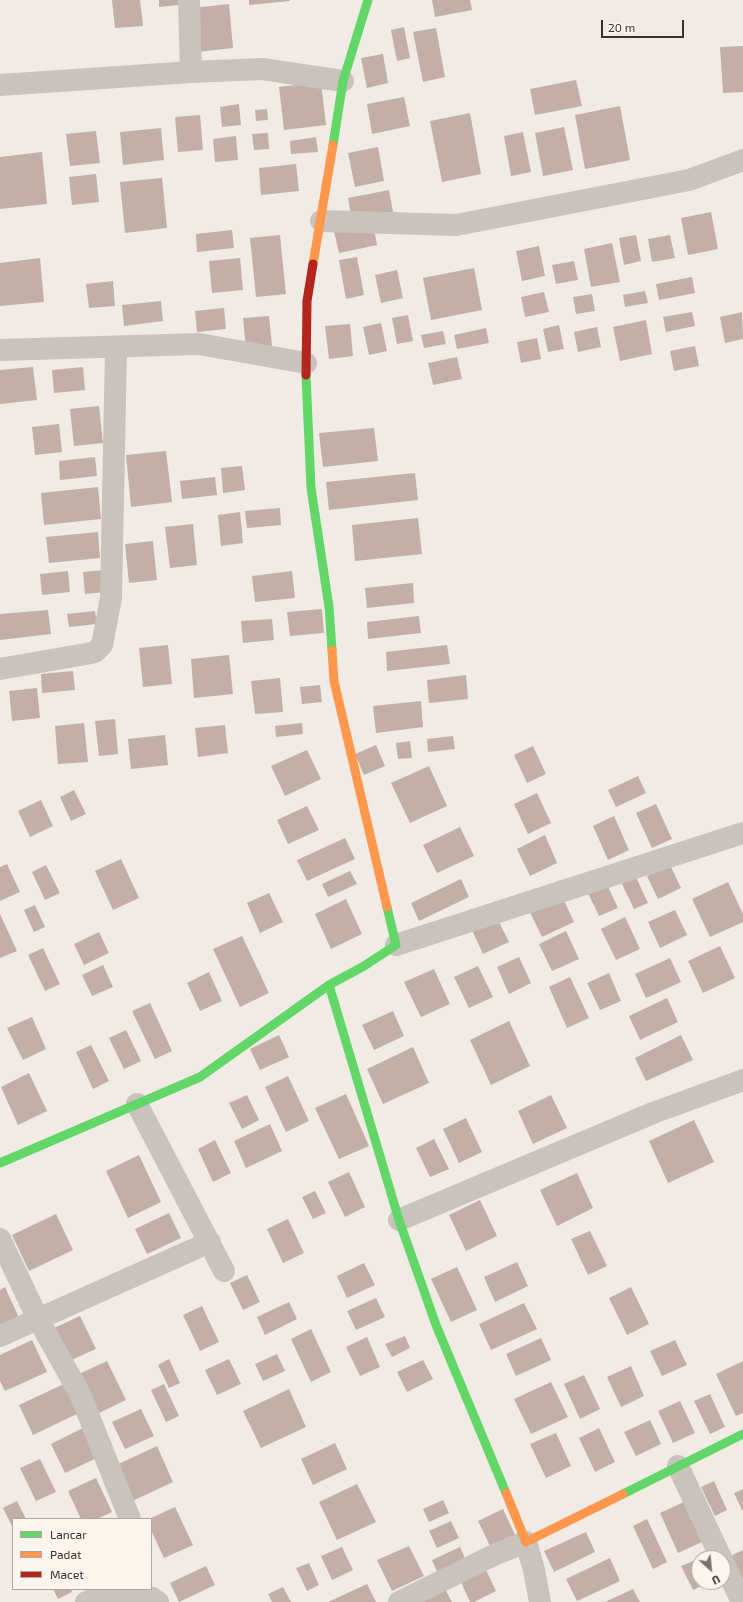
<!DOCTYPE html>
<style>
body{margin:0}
#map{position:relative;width:743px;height:1602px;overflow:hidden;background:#f0ebe5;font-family:"Exo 2",sans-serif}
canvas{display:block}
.legend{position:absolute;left:12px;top:1518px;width:140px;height:72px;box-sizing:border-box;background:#fbf5ee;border:1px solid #aea6a0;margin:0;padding:5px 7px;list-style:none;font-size:12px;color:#3b302b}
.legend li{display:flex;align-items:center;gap:8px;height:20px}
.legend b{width:20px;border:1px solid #aea6a0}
.north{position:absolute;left:691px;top:1550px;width:40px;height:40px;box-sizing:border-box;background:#fbf5ee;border:1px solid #aea6a0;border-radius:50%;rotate:153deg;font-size:11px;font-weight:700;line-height:16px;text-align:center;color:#3b302b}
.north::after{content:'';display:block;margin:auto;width:14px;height:18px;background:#7a716c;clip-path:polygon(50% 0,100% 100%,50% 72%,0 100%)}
.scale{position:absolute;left:601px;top:20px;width:83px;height:18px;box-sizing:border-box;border:2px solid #3b302b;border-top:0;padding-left:5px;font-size:12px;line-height:14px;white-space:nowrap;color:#3b302b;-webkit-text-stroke:3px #fbf5ee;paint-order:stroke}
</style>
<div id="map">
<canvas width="743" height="1602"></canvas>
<ul class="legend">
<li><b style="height:5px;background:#63d668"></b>Lancar</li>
<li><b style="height:5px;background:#ff974d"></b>Padat</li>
<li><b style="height:5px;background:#b3261e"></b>Macet</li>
</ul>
<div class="north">U</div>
<div class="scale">20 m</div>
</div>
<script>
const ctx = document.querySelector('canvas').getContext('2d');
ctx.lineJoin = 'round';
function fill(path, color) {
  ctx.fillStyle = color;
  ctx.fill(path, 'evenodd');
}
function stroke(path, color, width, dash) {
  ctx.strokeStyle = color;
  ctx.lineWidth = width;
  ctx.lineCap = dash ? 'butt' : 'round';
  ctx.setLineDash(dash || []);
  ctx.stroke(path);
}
fill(new Path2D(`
 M112,0H140L143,26L115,28Z
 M159,0H178L179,5L159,7Z
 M249,0H290V1L249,5Z
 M432,0H470L472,10L435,17Z
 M229,4L233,48L196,52L192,8Z
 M404,27L410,58L397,61L391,30Z
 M436,28L445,77L423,82L413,32Z
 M743,46V92L723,93L720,47Z
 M383,54L388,83L367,88L361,58Z
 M576,80L582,106L535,115L530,89Z
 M321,82L326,125L284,130L279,87Z
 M404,97L410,126L372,134L367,104Z
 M239,104L241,125L222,127L220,107Z
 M620,106L630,160L585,169L575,115Z
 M267,109L268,120L256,121L255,110Z
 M470,113L481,174L442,182L430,121Z
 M200,115L203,150L178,152L175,117Z
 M564,127L573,170L543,176L535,133Z
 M161,128L164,160L123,165L120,132Z
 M96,131L100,163L70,166L66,134Z
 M523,132L531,172L511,176L504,136Z
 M268,133L269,149L254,150L252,134Z
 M236,136L238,160L215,162L213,139Z
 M316,137L318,152L291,154L290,141Z
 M378,147L384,181L355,187L348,153Z
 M42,152L47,204L0,209V157Z
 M296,164L299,191L261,195L259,168Z
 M96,174L99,202L72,205L69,177Z
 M162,178L167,228L125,233L120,182Z
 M389,190L393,212L352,220L348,198Z
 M711,212L718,249L688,255L681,218Z
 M373,223L377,245L339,253L334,231Z
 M232,230L234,248L197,252L196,234Z
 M280,235L286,294L256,297L250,238Z
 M636,235L641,261L624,265L619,238Z
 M670,235L675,258L652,262L648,239Z
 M612,243L620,282L591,287L584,249Z
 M539,246L545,276L522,281L516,251Z
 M357,257L364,295L346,299L339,260Z
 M40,258L44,302L0,306V263Z
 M240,258L243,290L212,293L209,261Z
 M574,261L578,280L556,284L552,265Z
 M474,268L482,310L431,320L423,278Z
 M397,270L403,298L381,303L375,275Z
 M692,277L695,293L659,300L656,284Z
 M113,281L115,306L89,308L86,284Z
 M645,291L648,303L625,307L623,295Z
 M544,292L549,312L525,317L521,297Z
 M592,294L595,311L576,314L573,297Z
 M161,301L163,321L124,326L122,305Z
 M224,308L226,329L197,332L195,311Z
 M692,312L695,326L666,332L663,317Z
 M742,312L743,339L725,343L720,317Z
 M408,315L413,341L397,344L392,318Z
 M269,316L272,346L246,349L243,318Z
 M646,320L652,354L620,361L613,327Z
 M381,323L387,351L369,355L363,327Z
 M350,324L353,356L329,359L325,326Z
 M559,325L564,349L548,352L543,329Z
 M597,327L601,347L578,352L574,332Z
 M486,328L489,343L457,349L454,335Z
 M443,331L446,344L424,348L421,335Z
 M537,338L541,359L521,363L517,342Z
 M695,346L699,366L674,371L670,351Z
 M457,357L462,379L433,385L428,363Z
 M33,367L37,400L0,404V370Z
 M83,367L85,390L54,393L52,370Z
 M99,406L103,443L74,446L70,409Z
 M59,424L62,452L35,455L32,427Z
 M374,428L378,461L323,467L319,433Z
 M166,451L172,502L131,507L126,455Z
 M95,457L97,476L60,480L59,461Z
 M242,466L245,490L223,493L221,468Z
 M415,473L418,500L329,510L326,482Z
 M215,477L217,495L182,499L180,481Z
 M98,487L101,519L44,525L41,493Z
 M280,508L281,525L247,528L245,511Z
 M240,512L243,543L221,546L218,515Z
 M418,518L422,554L355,561L352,525Z
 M193,524L197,565L170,568L165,527Z
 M98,532L100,558L49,563L46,537Z
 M153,541L157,580L129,583L125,544Z
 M104,570L107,592L85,594L83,572Z
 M68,571L70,592L42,595L40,574Z
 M292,571L295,598L255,602L252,576Z
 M413,583L414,603L367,608L365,588Z
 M322,609L324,633L290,636L287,612Z
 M48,610L51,634L0,640V614Z
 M95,611L97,624L69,627L67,614Z
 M419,616L421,633L368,639L367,622Z
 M272,619L274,640L243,643L241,621Z
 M168,645L172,684L143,687L139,648Z
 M447,645L450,664L387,671L386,652Z
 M229,655L233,694L194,698L191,659Z
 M73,671L75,690L42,693L41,674Z
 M466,675L468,699L429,703L427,680Z
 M280,678L283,712L255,714L251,681Z
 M320,685L322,702L302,704L300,687Z
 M37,688L40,718L12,721L9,691Z
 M421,701L423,727L376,733L373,706Z
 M115,719L118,754L99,756L95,721Z
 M84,723L88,762L58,764L55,726Z
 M302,723L303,734L276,737L275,726Z
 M225,725L228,753L198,757L195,728Z
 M165,735L168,765L131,769L128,739Z
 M453,736L455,749L428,752L427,739Z
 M410,741L412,758L398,759L396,743Z
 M376,745L385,766L364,775L355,754Z
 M533,746L546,774L527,783L514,755Z
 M307,750L321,779L285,796L271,766Z
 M429,766L447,806L410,823L391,783Z
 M638,776L646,793L616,807L608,790Z
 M74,790L86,814L71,821L60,797Z
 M537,793L551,823L528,834L514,804Z
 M41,800L53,826L30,837L18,811Z
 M656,804L672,839L652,848L636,813Z
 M307,806L319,830L288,844L277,820Z
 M614,816L629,850L608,860L593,826Z
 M460,827L474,856L437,873L423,845Z
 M545,835L557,863L530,876L517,849Z
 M345,838L355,859L307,881L297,860Z
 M121,859L139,898L113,910L95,871Z
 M7,864L20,892L0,901V867Z
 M46,865L60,893L45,900L32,872Z
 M670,865L681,888L658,899L647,876Z
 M350,871L357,884L328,897L322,884Z
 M635,875L648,903L634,909L621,882Z
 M461,879L469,897L419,921L411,903Z
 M606,882L618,908L599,916L587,891Z
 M728,882L743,914V922L710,937L692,899Z
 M269,893L283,922L260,933L247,903Z
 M561,894L574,922L542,937L529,910Z
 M346,899L362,934L331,949L315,914Z
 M35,905L45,927L34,932L24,910Z
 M675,910L687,935L660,948L648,922Z
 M0,914L17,951L0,958Z
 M625,917L640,949L616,960L601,929Z
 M497,918L509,942L483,954L472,930Z
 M566,931L579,959L552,971L539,944Z
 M99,932L109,953L84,965L74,944Z
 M242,936L269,993L240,1007L213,949Z
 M720,946L735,978L703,993L688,961Z
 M43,948L60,984L45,991L28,955Z
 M519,957L531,983L509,994L497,967Z
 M670,958L681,982L646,998L635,974Z
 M103,965L113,987L92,996L82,975Z
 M478,966L493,997L469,1008L454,977Z
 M434,969L450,1004L421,1017L404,982Z
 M209,972L222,1001L200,1011L187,983Z
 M609,973L621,1001L600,1010L587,983Z
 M570,977L589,1018L567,1028L549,987Z
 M667,998L678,1022L640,1040L629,1016Z
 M150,1003L172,1051L155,1059L132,1011Z
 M393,1011L404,1036L374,1050L362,1025Z
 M32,1017L46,1049L23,1060L7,1028Z
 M509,1021L530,1066L491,1085L470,1040Z
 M126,1030L141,1061L124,1069L109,1038Z
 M279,1035L289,1057L260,1070L250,1049Z
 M681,1035L693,1060L646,1081L635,1058Z
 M91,1045L109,1081L93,1089L76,1052Z
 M413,1047L429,1083L383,1104L367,1069Z
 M29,1073L47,1111L18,1125L1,1087Z
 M288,1076L309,1121L286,1132L265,1087Z
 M346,1094L369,1146L339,1159L315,1108Z
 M247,1095L259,1120L242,1129L229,1103Z
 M551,1095L567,1128L533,1144L518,1111Z
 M466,1118L482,1152L459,1163L443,1129Z
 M694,1120L714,1162L668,1183L649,1141Z
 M270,1124L282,1151L246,1168L234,1141Z
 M434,1139L449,1169L430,1177L416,1148Z
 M215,1140L231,1173L213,1182L198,1149Z
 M139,1155L161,1202L128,1218L106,1171Z
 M349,1172L365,1207L345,1217L328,1182Z
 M577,1173L593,1208L557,1226L540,1190Z
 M315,1191L326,1213L313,1219L302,1197Z
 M480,1200L497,1236L466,1251L449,1215Z
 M169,1213L181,1238L147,1254L135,1229Z
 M56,1214L73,1250L29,1271L12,1235Z
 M288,1219L304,1253L283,1263L267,1229Z
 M590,1231L607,1266L588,1275L571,1239Z
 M517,1262L528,1286L495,1302L484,1277Z
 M364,1263L375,1285L347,1298L337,1276Z
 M457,1267L477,1310L451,1322L431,1279Z
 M247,1275L260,1302L243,1310L230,1283Z
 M5,1287L20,1320L0,1330V1290Z
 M631,1287L649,1324L627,1335L609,1298Z
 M376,1298L385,1317L356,1330L347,1311Z
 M289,1302L297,1319L265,1335L257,1317Z
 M524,1303L537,1329L491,1350L479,1324Z
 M202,1306L219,1342L200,1351L183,1315Z
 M80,1316L96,1349L67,1362L52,1329Z
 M311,1329L331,1372L311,1382L291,1339Z
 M405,1336L410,1348L392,1357L385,1344Z
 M367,1337L380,1367L360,1376L346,1347Z
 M541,1338L551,1360L516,1376L506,1354Z
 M32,1340L47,1372L5,1391L0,1381V1355Z
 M675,1340L687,1365L662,1376L650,1351Z
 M277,1354L285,1371L263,1381L255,1364Z
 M169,1359L180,1383L169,1388L158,1365Z
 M229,1359L241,1384L217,1395L205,1370Z
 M423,1360L433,1379L407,1392L397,1372Z
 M107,1361L126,1400L99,1413L81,1373Z
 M743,1361V1413L736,1416L716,1374Z
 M631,1366L644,1396L621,1407L607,1377Z
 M584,1375L600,1409L580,1419L564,1384Z
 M68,1382L81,1412L33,1435L19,1405Z
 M551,1382L568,1417L531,1434L514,1399Z
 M164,1384L179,1416L166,1422L151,1390Z
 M289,1389L306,1427L261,1448L243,1411Z
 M710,1394L725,1427L710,1434L694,1401Z
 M680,1401L695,1433L673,1443L658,1411Z
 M141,1409L154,1436L125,1449L112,1422Z
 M650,1420L661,1444L636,1456L624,1432Z
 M87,1426L101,1456L65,1473L51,1444Z
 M599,1428L615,1462L595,1472L579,1438Z
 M556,1433L571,1466L546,1478L530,1444Z
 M335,1443L347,1469L313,1485L301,1459Z
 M157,1446L173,1482L128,1503L112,1467Z
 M40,1459L56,1492L36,1501L20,1468Z
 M96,1478L112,1512L97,1519H81L68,1491Z
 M714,1481L727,1510L715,1516L701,1487Z
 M357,1484L376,1522L337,1540L319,1502Z
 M743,1489V1512L734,1493Z
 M443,1500L449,1513L429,1522L423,1509Z
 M17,1501L26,1519H13V1528L3,1508Z
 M686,1501L704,1541L678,1553L660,1513Z
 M175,1507L193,1545L164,1558L151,1530V1518Z
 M503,1509L516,1537L491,1548L478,1521Z
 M647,1519L667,1562L653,1569L633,1526Z
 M451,1521L459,1538L437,1548L429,1531Z
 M586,1532L595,1552L554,1572L544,1551Z
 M409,1546L424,1576L392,1591L377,1560Z
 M342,1547L353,1570L332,1580L321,1556Z
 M460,1547L468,1565L440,1578L432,1560Z
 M743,1550V1594L726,1558Z
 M610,1558L620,1581L577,1601L566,1579Z
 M698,1559L699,1562V1582H710L693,1590L681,1566Z
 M309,1563L319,1585L307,1591L296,1568Z
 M206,1566L215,1585L179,1602L170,1583Z
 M486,1570L496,1591L474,1602H470L461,1582Z
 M367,1584L376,1602H328Z
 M283,1587L291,1602H272L268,1594Z
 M444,1587L452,1602H419Z
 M53,1589H71L72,1592L58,1599Z
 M633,1589L640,1602H605Z`), '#c3afa7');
stroke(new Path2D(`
 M189,0L191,72
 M0,85L191,72L262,69L343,81
 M321,221L456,225L689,180L743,160
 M0,350L199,344L306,363
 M0,669L86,654L95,652L102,645L111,598L116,348
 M396,945L743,833
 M137,1104L224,1271
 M399,1220L653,1113L743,1080
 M0,1239L38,1319L80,1394L130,1519
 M0,1336L210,1242
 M678,1466L721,1558
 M723,1562L742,1602
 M86,1602L112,1592L152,1598L158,1602
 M399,1602L496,1554L526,1542L534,1570L540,1602`), '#c9c3be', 22);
stroke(new Path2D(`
 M333,145L343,81L368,0
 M306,375L311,488L329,607L332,650
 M329,985L399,1220L436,1325L506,1493
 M0,1163L200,1077L329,985L364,966L396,945L387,907
 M623,1494L743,1434`), '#63d668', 9);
stroke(new Path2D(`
 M313,264L333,145
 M332,650L334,681L387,907
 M506,1493L526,1542L623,1494`), '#ff974d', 9);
stroke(new Path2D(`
 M306,375L307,301L313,264`), '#b3261e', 9);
</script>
